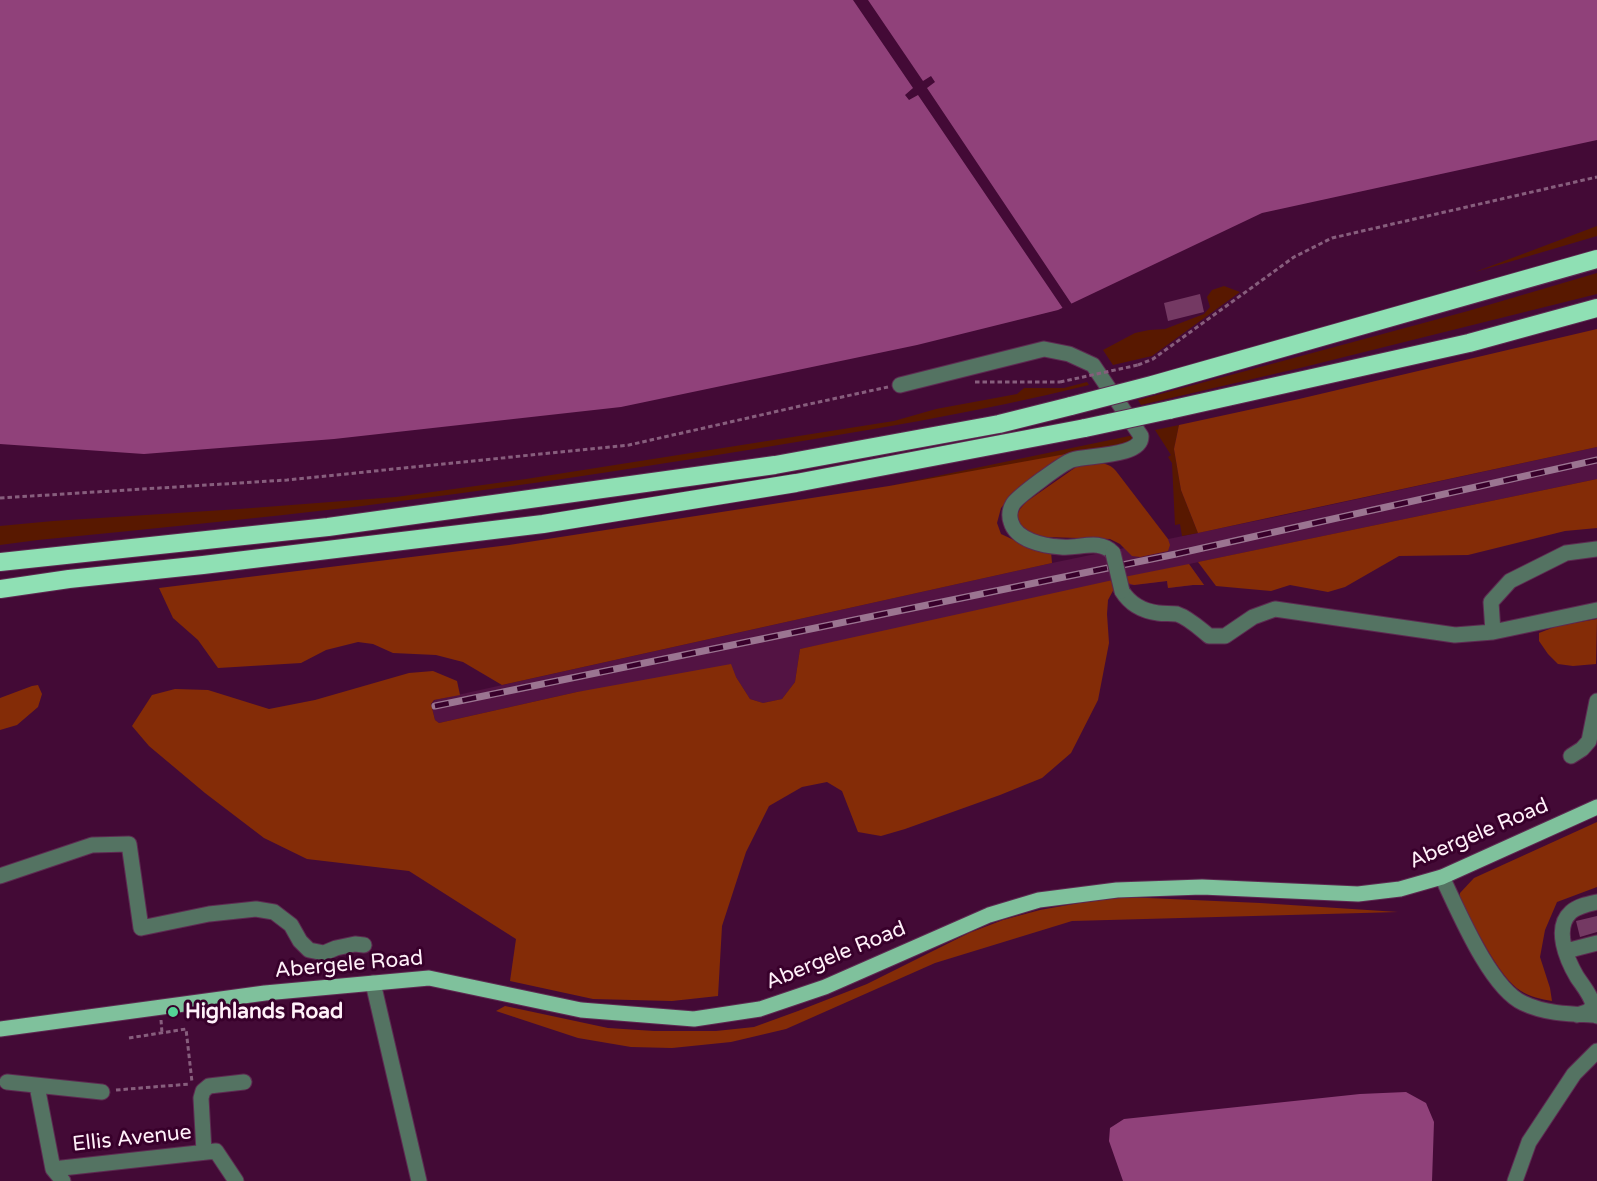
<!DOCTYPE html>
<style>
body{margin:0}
canvas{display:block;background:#430a36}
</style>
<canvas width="1597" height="1181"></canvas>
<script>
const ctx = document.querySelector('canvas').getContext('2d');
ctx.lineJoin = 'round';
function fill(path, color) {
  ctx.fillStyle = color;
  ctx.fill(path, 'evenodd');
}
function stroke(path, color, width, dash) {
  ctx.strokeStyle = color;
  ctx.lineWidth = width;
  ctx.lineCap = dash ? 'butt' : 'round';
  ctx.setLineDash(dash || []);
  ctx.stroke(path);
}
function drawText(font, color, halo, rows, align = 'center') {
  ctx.font = font + ' "Varela Round",sans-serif';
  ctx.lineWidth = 6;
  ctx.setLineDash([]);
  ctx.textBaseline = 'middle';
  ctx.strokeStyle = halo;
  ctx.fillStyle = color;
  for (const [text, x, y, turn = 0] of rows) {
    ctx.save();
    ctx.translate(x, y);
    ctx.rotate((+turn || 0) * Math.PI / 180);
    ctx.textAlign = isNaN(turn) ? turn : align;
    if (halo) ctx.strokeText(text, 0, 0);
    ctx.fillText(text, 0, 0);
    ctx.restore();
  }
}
fill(new Path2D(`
 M1597,447V479L1189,564L1204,585H1193L1168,588L1167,581L1115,587L800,649L795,682L782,699L763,703L750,699L736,677L577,692L439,723L435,720L431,704L435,700L1052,563L1275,517Z`), '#531343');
fill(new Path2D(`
 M1597,226V236L1475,272Z
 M1597,273V294L1304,367L1141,405L1138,400L1468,311Z
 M1224,286L1240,292L1152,356L1113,365L1103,350L1135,333L1149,330L1165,329L1204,314L1210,307L1207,297L1212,290Z
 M1087,382L1089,385C977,413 862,431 748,450C620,471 491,490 362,506C254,519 146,529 38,540L0,545V526L53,521L239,509L396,497L526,479L894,421L936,409L1017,394L1024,388H1064Z
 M1179,425L1174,449L1181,490L1198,533L1182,536L1180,524L1175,525L1172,463L1168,457L1171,455L1155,430Z
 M1134,435V438L1125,445L889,486Z`), '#581800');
fill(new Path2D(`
 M1597,329V447L1198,533L1181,490L1174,449L1179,425L1299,399Z
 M1066,454L1012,495L1001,508L997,523L1001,534L1016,541L1051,552L1052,563L502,685L463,662L436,655L393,653L373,644L358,642L326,650L301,663L218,668L198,640L173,618L159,588L509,545L889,486Z
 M1093,462C1102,463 1109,463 1116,471L1168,539L1170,545L1168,551L1140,557L1132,556L1120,544L1110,539L1046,537L1026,534L1019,529L1017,515L1020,509L1026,502L1079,465Z
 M1597,479V528L1565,531L1468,555L1399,556L1345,587L1328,592L1290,585L1271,591L1216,586L1198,562Z
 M1189,564L1204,585H1193L1168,588L1167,581L1134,585L1127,583L1124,577Z
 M1113,580L1115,587L1108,600L1107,614L1109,643L1098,700L1071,753L1042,778L1000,795L905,829L881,836L858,832L842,791L827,782L802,787L769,806L746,852L722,926L718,996L672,1001L593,999L510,981L516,939L409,871L307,859L264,838L205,793L149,746L132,726L152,695L175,689L208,690L269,709L315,700L409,673L433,671L457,681L460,695L434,700L431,704L435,720L439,723L577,692L731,664L736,677L750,699L763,703L782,699L795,682L800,649Z
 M1597,619L1596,664L1573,666L1558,664L1548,654L1539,641V633L1557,626Z
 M38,685L42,694L38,707L17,725L0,730V698L32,686Z
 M1597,822V887L1557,902L1545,930L1540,957L1550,988L1552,1001C1541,999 1530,997 1521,991C1498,977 1474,924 1460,899V893L1474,878Z
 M1126,897L1260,903L1398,912L1072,921L935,963L786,1029L731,1042L672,1048L631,1047L578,1038L496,1011L505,1006L608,1028L654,1031H716L754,1027L798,1011L867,984L969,933L1003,920L1040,910L1079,903Z`), '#842c07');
fill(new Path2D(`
 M0,0H1597V140L1262,213L1058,310L917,345L621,407L334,439L144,454L0,444Z
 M1406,1092L1426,1103L1434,1122L1432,1181H1123L1109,1141L1110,1128L1124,1119L1360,1094Z`), '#90417a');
fill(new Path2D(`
 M853,0H868L923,81L931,76L935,82L927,88L1073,306L1064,310L918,95L909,100L905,95L913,88Z`), '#430a36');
fill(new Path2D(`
 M1200,294L1204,312L1168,321L1164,303Z
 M1597,916V932L1580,937L1576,921Z`), '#743963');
const minor = new Path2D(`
 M900,385L1044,349L1069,354L1093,365L1141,436C1142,457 1087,455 1072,460C1063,463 1018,496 1013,504C1010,509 1009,516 1011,522C1016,540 1043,546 1061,547C1079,549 1099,538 1113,553
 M1122,591C1130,604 1143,611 1158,613C1164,614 1171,613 1177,614C1189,618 1199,628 1209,636H1225L1253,617L1275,609L1455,635L1493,632L1597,610
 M1493,632L1491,602L1510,581L1566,553L1597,549
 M1571,756L1582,749L1589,741L1597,701
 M0,876L92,845L129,844L141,928L209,914L256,909L274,912L291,925L300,941L309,950L324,953L336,948L355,944L364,945
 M1442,877C1458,910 1490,988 1523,1003C1546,1014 1570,1014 1595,1015L1597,1016
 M1566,951L1597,943
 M373,983L419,1181
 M1577,1015L1589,1011L1593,1005C1591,995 1583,986 1577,977C1567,960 1553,928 1571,912C1578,906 1588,904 1597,902
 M7,1082L102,1092
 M37,1086L53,1169
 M204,1152L201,1098L203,1091L209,1086L244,1082
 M63,1181L53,1169L216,1151L236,1181
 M1515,1181L1529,1142L1574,1074L1597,1051`);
const major = new Path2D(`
 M0,1029L265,993L429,978L581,1010L694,1019L760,1009L825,987L989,915L1039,900L1117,890L1202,887L1358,894L1400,889L1442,877L1597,807`);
const highway = new Path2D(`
 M1152,385L1597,259
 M1169,410L1469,343L1597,308
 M0,562L328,527L775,465L999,424L1071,406
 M0,589L69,579L203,565L543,524L796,483L1085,428`);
stroke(minor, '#5d2a51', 17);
stroke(major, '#5d2a51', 17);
stroke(highway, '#5d2a51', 20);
stroke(new Path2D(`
 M1138,365L1153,359L1294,257L1332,238L1597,177
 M975,382H1060
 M0,498L287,480L629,445L805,405L888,387
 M161,1020L162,1033
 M129,1038L186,1029L192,1082
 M116,1090L190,1084`), '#875e7d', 3, [4.5, 3]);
stroke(minor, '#547362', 15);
stroke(major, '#7fc19c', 15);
stroke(highway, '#8fe0b4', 18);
const rail = new Path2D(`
 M435,706L1176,554L1597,460`);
stroke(rail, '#9b7591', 7);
stroke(rail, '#38002b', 4.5, [14]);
const minorBridge = new Path2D(`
 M1113,553L1122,591`);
const highwayBridge = new Path2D(`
 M1071,406L1152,385
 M1085,428L1169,410`);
stroke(minorBridge, '#5d2a51', 17, []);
stroke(highwayBridge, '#5d2a51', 20, []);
stroke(new Path2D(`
 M1060,382L1138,365`), '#875e7d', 3, [4.5, 3]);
stroke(minorBridge, '#547362', 15);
stroke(highwayBridge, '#8fe0b4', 18);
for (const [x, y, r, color] of [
 [173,1012,6,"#54d396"]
]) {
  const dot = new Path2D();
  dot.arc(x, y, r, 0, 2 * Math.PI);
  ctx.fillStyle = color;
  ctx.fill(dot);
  stroke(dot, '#38002b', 2);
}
drawText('21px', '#fff0f9', '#38002b', [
 ["Abergele Road",1479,834,-23],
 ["Abergele Road",836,956,-22],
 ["Abergele Road",349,965,-5],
 ["Ellis Avenue",132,1139,-6]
]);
drawText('bold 21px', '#fff0f9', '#38002b', [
 ["Highlands Road",185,1012]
], 'left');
</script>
